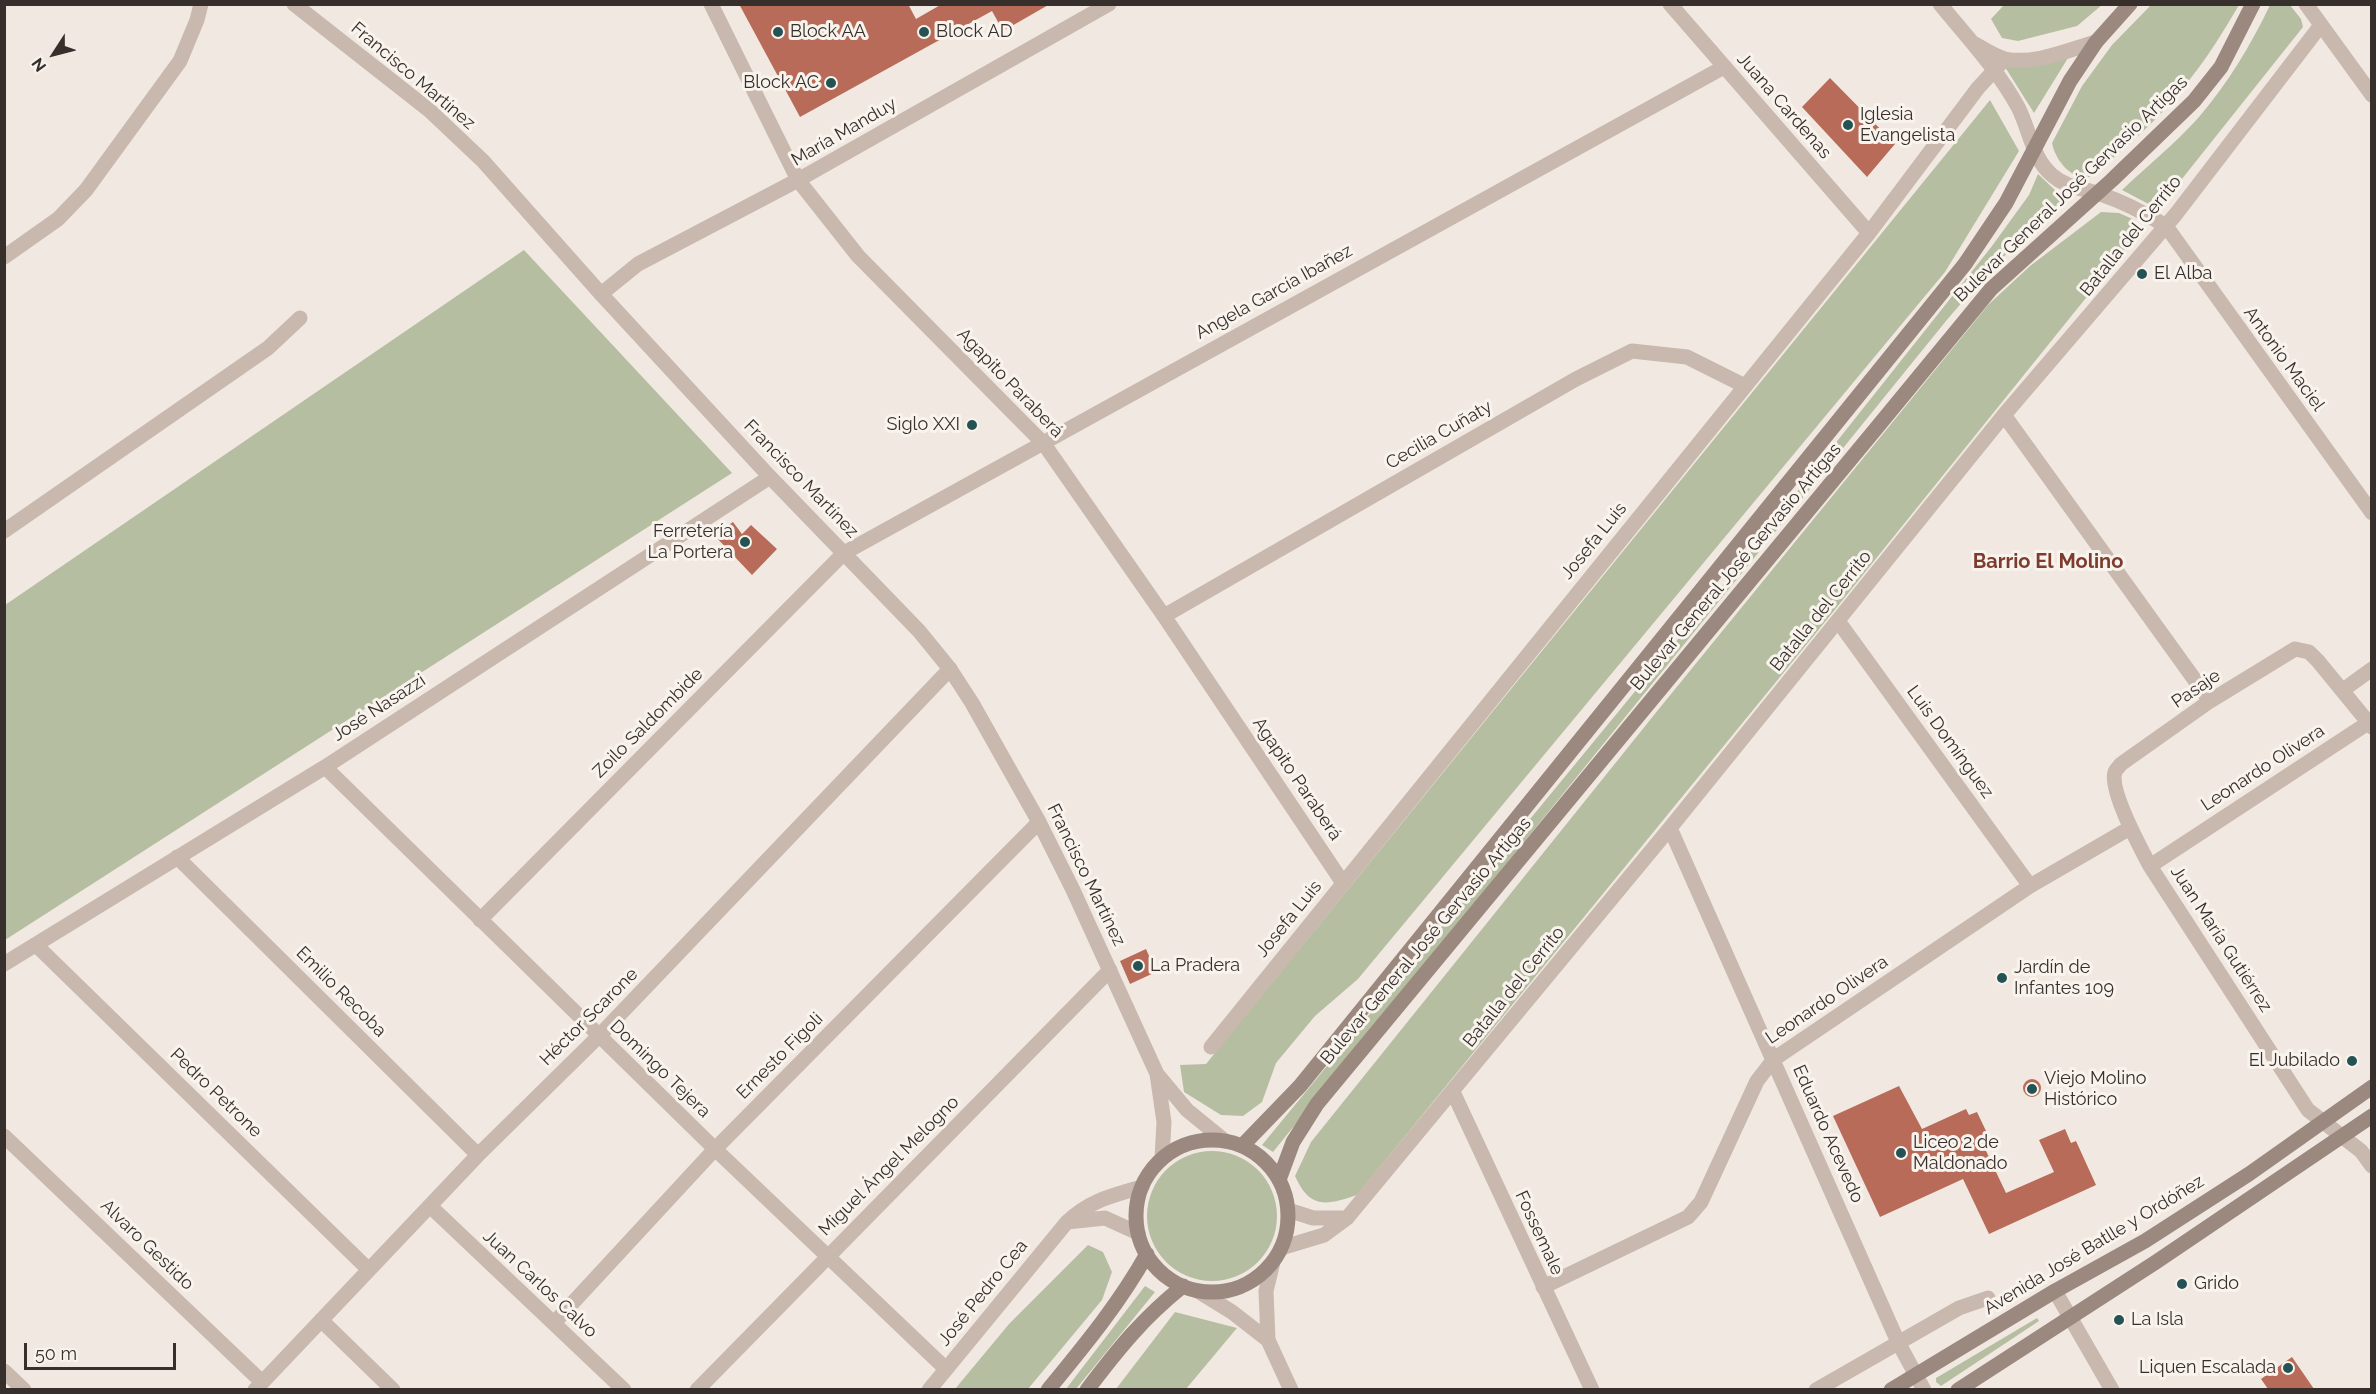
<!DOCTYPE html>
<meta charset="utf-8">
<style>
body{margin:0}
#map{position:relative;width:2376px;height:1394px;overflow:hidden;background:#f1e9e1;font-family:Raleway,sans-serif}
canvas{display:block}
.frame{position:absolute;inset:0;border:6px solid #372f2b;pointer-events:none}
.north{position:absolute;left:24px;top:24px;width:60px;height:60px;-webkit-text-stroke:4px #f9f3ed;paint-order:stroke;rotate:234deg;font-size:16px;font-weight:700;line-height:24px;text-align:center;color:#372f2b}
.north::after{content:'';display:block;margin:auto;width:21px;height:27px;background:#372f2b;clip-path:polygon(50% 0,100% 100%,50% 72%,0 100%)}
.scale{position:absolute;left:24px;top:1343px;width:152px;height:27px;box-sizing:border-box;border:3px solid #372f2b;border-top:0;padding-left:8px;font-size:18px;line-height:21px;white-space:nowrap;color:#372f2b;-webkit-text-stroke:4px #f9f3ed;paint-order:stroke}
</style>
<div id="map">
<canvas width="2376" height="1394"></canvas>
<div class="frame"></div>
<div class="north">N</div>
<div class="scale">50 m</div>
</div>
<script>
const ctx = document.querySelector('canvas').getContext('2d');
ctx.lineJoin = 'round';
function fill(path, color) {
  ctx.fillStyle = color;
  ctx.fill(path, 'evenodd');
}
function stroke(path, color, width, dash) {
  ctx.strokeStyle = color;
  ctx.lineWidth = width;
  ctx.lineCap = dash ? 'butt' : 'round';
  ctx.setLineDash(dash || []);
  ctx.stroke(path);
}
function drawText(font, color, halo, rows, align = 'center') {
  ctx.font = font + ' Raleway,sans-serif';
  ctx.lineWidth = 6;
  ctx.setLineDash([]);
  ctx.textBaseline = 'middle';
  ctx.strokeStyle = halo;
  ctx.fillStyle = color;
  for (const [text, x, y, turn = 0] of rows) {
    ctx.save();
    ctx.translate(x, y);
    ctx.rotate((+turn || 0) * Math.PI / 180);
    ctx.textAlign = isNaN(turn) ? turn : align;
    if (halo) ctx.strokeText(text, 0, 0);
    ctx.fillText(text, 0, 0);
    ctx.restore();
  }
}
fill(new Path2D(`
 M2004,5V4L2102,5L2077,26L2018,41L2002,38L1991,19Z
 M2151,5H2239C2222,34 2204,63 2182,89C2157,122 2123,149 2092,176C2073,183 2055,160 2052,143L2082,86L2112,45Z
 M2270,5H2290L2301,19L2303,27L2158,209L2122,190C2147,166 2176,143 2199,117C2228,83 2251,45 2270,5Z
 M2068,58L2034,113L2005,67L2042,65Z
 M1990,100L2019,151L1945,272L1358,979L1315,1016L1276,1063L1262,1102L1243,1116L1221,1115L1184,1092L1180,1065L1206,1064Z
 M2038,174L2058,193L2070,199C2022,233 1984,277 1946,321L1273,1152L1262,1145L1734,571L1992,246L2029,195Z
 M2101,212L2119,213L2135,220L2139,232L1829,617L1357,1195C1327,1205 1310,1210 1295,1176L1311,1142L1658,710L1988,305L2030,266Z
 M524,250L732,473L5,940V605Z
 M1147 1216a65 65 0 1 1 130 0a65 65 0 1 1-130 0Z
 M1088,1245L1103,1252L1112,1272L1102,1300L1028,1389H955L1009,1324Z
 M1145,1286L1155,1292L1076,1389H1066Z
 M1175,1312L1237,1328L1186,1389H1116Z
 M2037,1318L2039,1321L1941,1386L1936,1382V1378Z`), '#b6bea2');
fill(new Path2D(`
 M739,4H908L916,19L942,4H1050L1003,31L992,11L800,117Z
 M1830,78L1895,144L1867,177L1802,107Z
 M733,522L742,534L751,525L777,549L752,575L714,535Z
 M1146,949L1156,972L1130,984L1120,961Z
 M2023 1088a9 9 0 1 1 18 0a9 9 0 1 1-18 0Z
 M1899,1086L1922,1129L1966,1109L1969,1115L1977,1112L1987,1133L1979,1136L2006,1193L2054,1172L2039,1140L2065,1129L2071,1143L2076,1141L2096,1185L1989,1234L1963,1179L1880,1217L1833,1116Z
 M2292,1357L2314,1389H2268L2261,1379Z`), '#b86b58');
stroke(new Path2D(`
 M711,4L798,180L858,256L1044,444L1164,616L1343,883
 M1670,4L1869,233
 M2306,4L2372,95
 M2166,226L2372,513
 M4,257L58,219L86,190L180,61L197,20L201,4
 M601,294L638,264L798,180L1109,4
 M2004,415L2210,701
 M4,531L268,348L300,318
 M1164,616L1576,379L1632,351L1687,357L1745,386
 M1838,621L2030,886
 M2343,690L2372,669
 M2372,727L2318,661L2309,652L2295,649L2210,701L2121,764C2119,767 2116,769 2115,772C2109,790 2141,849 2150,866L2308,1110L2361,1151L2372,1166
 M325,767L715,1149L946,1369
 M1670,828L1898,1342L1924,1390
 M177,857L478,1155
 M2150,866L2368,723
 M480,920L844,553L1724,67
 M36,945L369,1270
 M4,964L325,767L770,477
 M1211,1047L1869,233L1978,88L2002,62
 M1453,1092L1592,1390
 M4,1136L262,1382
 M430,1206L624,1390
 M1288,1210L1313,1218H1347
 M1067,1222L1105,1218L1138,1233
 M1281,1248L1324,1235L1347,1218L1670,828L2004,415L2176,214L2321,25
 M1543,1287L1688,1217L1701,1202L1757,1081L1774,1059L2030,886L2130,828
 M2055,1291L2112,1390
 M321,1320L393,1390
 M554,1323L715,1149L1039,822
 M4,1371L24,1390
 M255,1390L478,1155L599,1036L950,669
 M697,1390L1110,970
 M929,1390L1067,1222C1091,1200 1111,1196 1142,1187
 M1816,1390L1959,1308L1988,1298`), '#c8b8ae', 15);
stroke(new Path2D(`
 M294,4L429,110L483,161L601,294L770,477L919,631L950,669L972,703L1039,822L1073,890L1157,1074L1187,1110L1225,1141
 M1940,4C1967,37 1998,70 2018,107C2030,130 2032,159 2053,176C2067,188 2083,188 2100,194C2124,202 2145,213 2166,226
 M1975,44C1984,49 1994,56 2005,59C2035,65 2068,50 2096,42
 M1157,1074L1164,1122L1162,1158
 M1273,1262L1266,1291L1268,1340L1291,1390
 M1198,1291L1232,1312L1268,1340`), '#c8b8ae', 15);
stroke(new Path2D(`
 M1136 1216a76 76 0 1 1 152 0a76 76 0 1 1-152 0Z
 M1242,1146L1300,1086L1965,264L2006,203L2070,81L2096,42L2130,4
 M1279,1180L1293,1142L1317,1104L1879,425L1991,289L2112,180L2194,101L2221,67L2253,4
 M1048,1390C1084,1346 1119,1304 1147,1254
 M1087,1390C1118,1349 1143,1318 1183,1286
 M1891,1390L2055,1291L2145,1241L2249,1174L2372,1087
 M1958,1390L2156,1262L2372,1116`), '#9b887f', 15);
for (const [x, y, r, color] of [
 [778,32,6,"#255354"],
 [924,32,6,"#255354"],
 [831,83,6,"#255354"],
 [1848,125,6,"#255354"],
 [2142,274,6,"#255354"],
 [972,425,6,"#255354"],
 [745,542,6,"#255354"],
 [1138,966,6,"#255354"],
 [2002,978,6,"#255354"],
 [2352,1061,6,"#255354"],
 [2032,1089,6,"#255354"],
 [1901,1153,6,"#255354"],
 [2182,1284,6,"#255354"],
 [2119,1320,6,"#255354"],
 [2288,1368,6,"#255354"]
]) {
  const dot = new Path2D();
  dot.arc(x, y, r, 0, 2 * Math.PI);
  ctx.fillStyle = color;
  ctx.fill(dot);
  stroke(dot, '#f9f3ed', 2);
}
drawText('18px', '#372f2b', '#f9f3ed', [
 ["Block AA",790,32],
 ["Block AD",936,32],
 ["Block AC",819,83,"right"],
 ["Iglesia",1860,115],
 ["Evangelista",1860,136],
 ["El Alba",2154,274],
 ["Siglo XXI",960,425,"right"],
 ["Ferretería",733,532,"right"],
 ["La Portera",733,553,"right"],
 ["La Pradera",1150,966],
 ["Jardín de",2014,968],
 ["Infantes 109",2014,989],
 ["El Jubilado",2340,1061,"right"],
 ["Viejo Molino",2044,1079],
 ["Histórico",2044,1100],
 ["Liceo 2 de",1913,1143],
 ["Maldonado",1913,1164],
 ["Grido",2194,1284],
 ["La Isla",2131,1320],
 ["Liquen Escalada",2276,1368,"right"]
], 'left');
drawText('18px', '#372f2b', '#f9f3ed', [
 ["Francisco Martínez",413,76,40],
 ["Juana Cardenas",1784,106,49],
 ["María Manduy",844,132,-30],
 ["Bulevar General José Gervasio Artigas",2071,189,-44],
 ["Batalla del Cerrito",2131,236,-51],
 ["Angela García Ibañez",1274,292,-29],
 ["Antonio Maciel",2284,359,54],
 ["Agapito Paraberá",1010,383,46],
 ["Cecilia Cuñaty",1439,435,-30],
 ["Francisco Martínez",801,479,46],
 ["Josefa Luis",1594,541,-51],
 ["Bulevar General José Gervasio Artigas",1736,567,-50],
 ["Batalla del Cerrito",1821,611,-51],
 ["Pasaje",2196,689,-34],
 ["José Nasazzi",379,708,-33],
 ["Zoilo Saldombide",648,723,-45],
 ["Luis Domínguez",1950,742,54],
 ["Leonardo Olivera",2263,768,-33],
 ["Agapito Paraberá",1297,779,56],
 ["Francisco Martínez",1086,875,64],
 ["Josefa Luis",1289,919,-51],
 ["Juan María Gutiérrez",2221,939,57],
 ["Bulevar General José Gervasio Artigas",1426,941,-50],
 ["Batalla del Cerrito",1514,987,-51],
 ["Emilio Recoba",341,992,45],
 ["Leonardo Olivera",1827,1000,-34],
 ["Héctor Scarone",589,1017,-45],
 ["Ernesto Figoli",780,1056,-45],
 ["Domingo Tejera",660,1069,44],
 ["Pedro Petrone",216,1093,44],
 ["Eduardo Acevedo",1828,1134,66],
 ["Miguel Ángel Melogno",889,1166,-45],
 ["Fossemale",1539,1233,65],
 ["Alvaro Gestido",147,1245,44],
 ["Avenida José Batlle y Ordóñez",2094,1245,-31],
 ["Juan Carlos Calvo",540,1284,43],
 ["José Pedro Cea",983,1293,-51]
]);
drawText('bold 20px', '#7d3d2e', '#f9f3ed', [
 ["Barrio El Molino",2048,562]
]);
</script>
